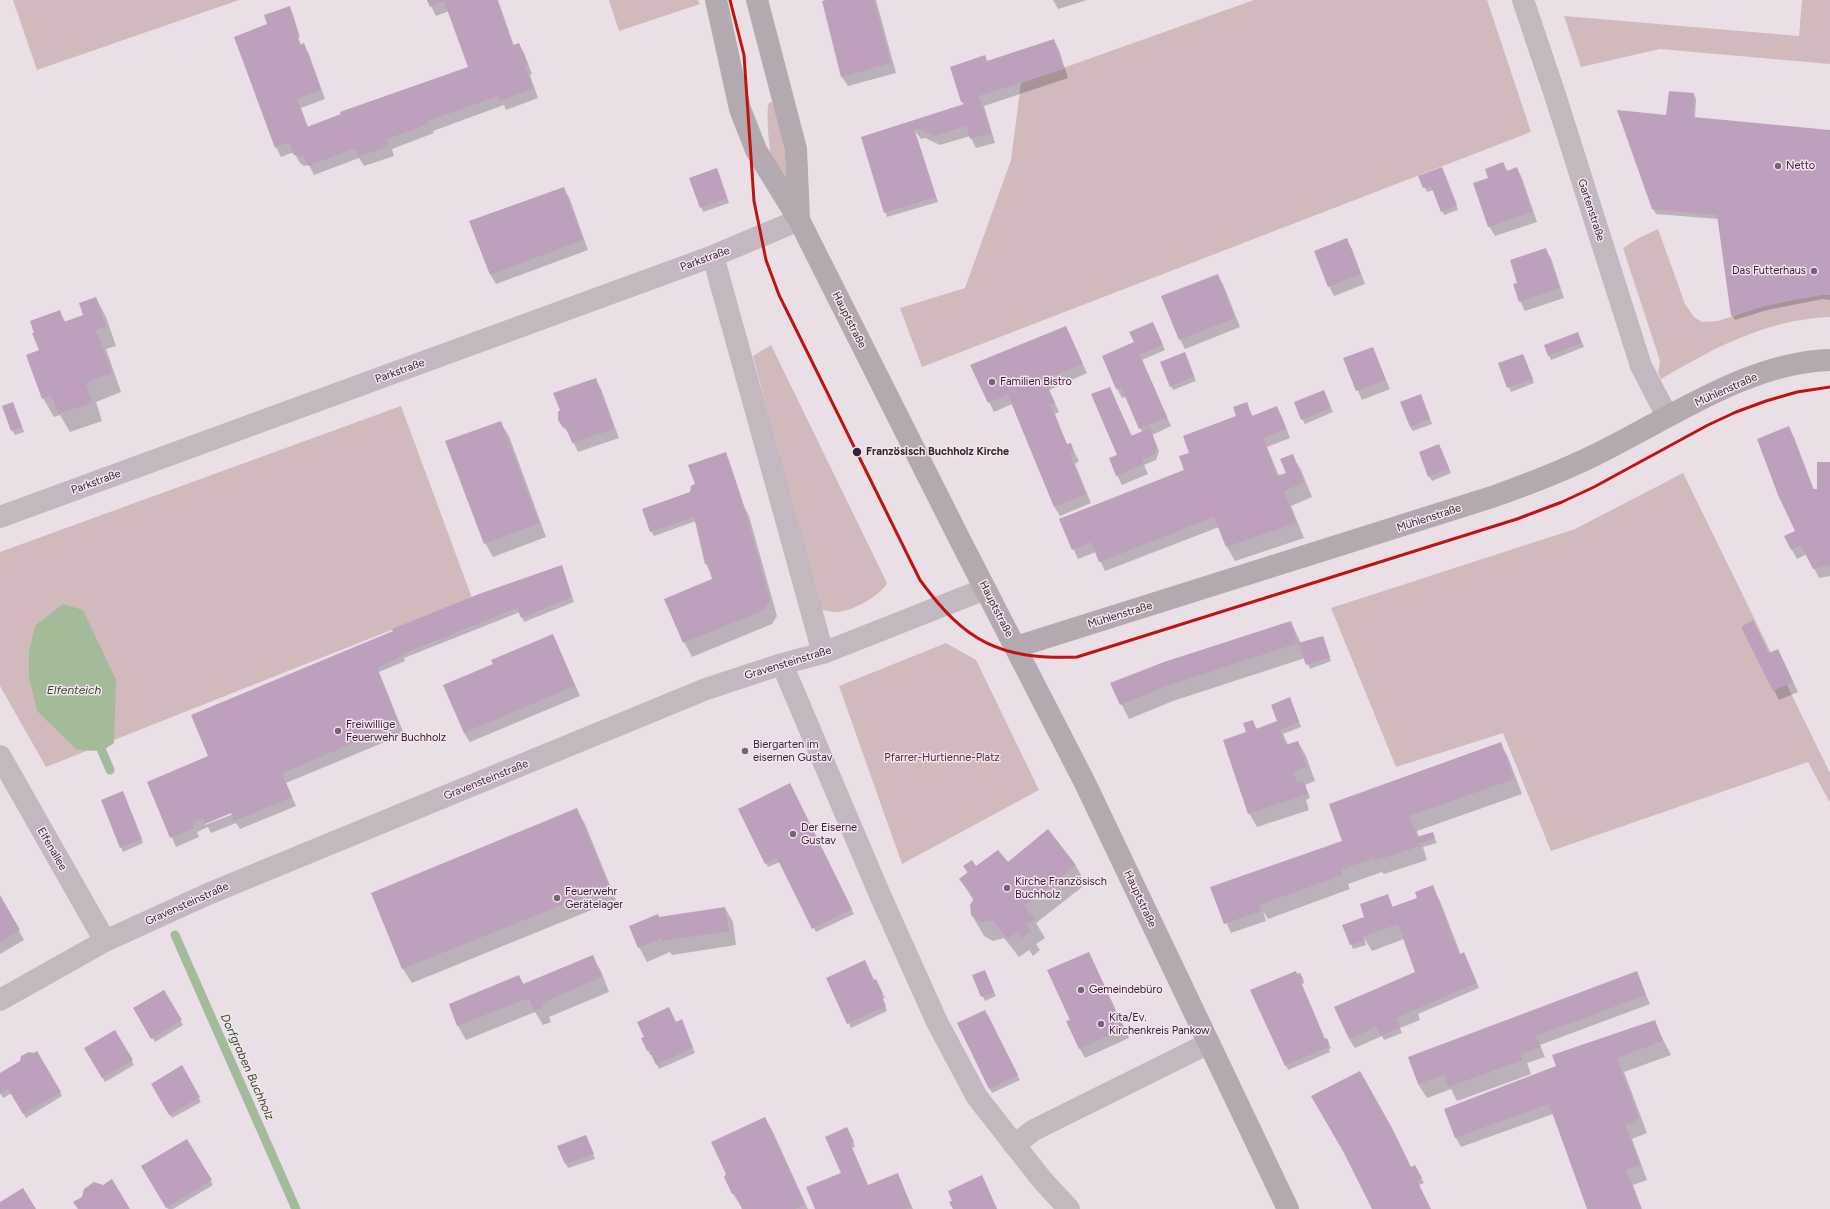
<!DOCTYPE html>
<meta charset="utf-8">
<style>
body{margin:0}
canvas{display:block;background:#eadee7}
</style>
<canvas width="1830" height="1209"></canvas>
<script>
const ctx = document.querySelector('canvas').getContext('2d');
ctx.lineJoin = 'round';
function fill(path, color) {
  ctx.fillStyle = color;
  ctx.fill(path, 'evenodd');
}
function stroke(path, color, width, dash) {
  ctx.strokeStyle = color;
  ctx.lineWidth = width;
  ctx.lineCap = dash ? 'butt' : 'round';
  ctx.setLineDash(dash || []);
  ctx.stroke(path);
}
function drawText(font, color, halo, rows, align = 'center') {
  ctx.font = font + ' Figtree,sans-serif';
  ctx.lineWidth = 3;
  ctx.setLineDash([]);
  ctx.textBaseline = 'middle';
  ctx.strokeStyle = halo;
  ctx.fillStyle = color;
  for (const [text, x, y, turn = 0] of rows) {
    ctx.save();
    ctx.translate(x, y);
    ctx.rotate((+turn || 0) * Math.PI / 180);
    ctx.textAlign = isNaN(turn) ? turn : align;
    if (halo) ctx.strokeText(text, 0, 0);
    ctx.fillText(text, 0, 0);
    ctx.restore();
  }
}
fill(new Path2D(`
 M13,0H239L37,70Z
 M609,0H698L700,4L619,31Z
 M1254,0H1487L1531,132L922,367L900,308L965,288L1011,160L1021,83Z
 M1802,0H1830V64L1660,49L1581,67L1564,16L1799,36Z
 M772,102L790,157V189C785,182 778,176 774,168C770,162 765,109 769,103Z
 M1658,229L1685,304L1694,317L1702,322L1718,321L1764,306L1793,300L1820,295H1830V317C1765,320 1716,347 1661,379L1658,373L1660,361L1623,248L1637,239Z
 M771,345L887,583C880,596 853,611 837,612C831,612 825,610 819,609L753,356Z
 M401,406L472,598L46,767L0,686V552Z
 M1683,473L1830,773V803L1808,762L1551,851L1503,733L1396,767L1331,608L1575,529Z
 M946,643L976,660L1039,790L902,864L839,686Z`), '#d2babc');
fill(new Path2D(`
 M63,604L83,610L116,680L114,743L102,751L77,750L37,711L29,677V652L35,626Z`), '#a3bb99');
fill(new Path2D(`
 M428,0H498L514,46L519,44L524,53L532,74L530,75L538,98L506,110L504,105L433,131L434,133L392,149L394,156L364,166L359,158L314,175L309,165L304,166L300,163L294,152L281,157L276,147L269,25L292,12L300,37L298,38L301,45L303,44L309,54L325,99L301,108L308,127L469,68L449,11L436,16Z
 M830,0H876L896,73L848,86L842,77L823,2Z
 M1053,0H1087L1058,9Z
 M1054,40L1059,50L1068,78L984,106L995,143L976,148L970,136L940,145L925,138L921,139L915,131L938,202L887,217L862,138L964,105L962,102L987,62Z
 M1694,94L1696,99L1695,119L1830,131V300L1823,299L1767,310L1735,320L1732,315L1718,219L1656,214L1653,209L1667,116Z
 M1503,164L1508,172L1517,168L1522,178L1537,222L1495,236L1489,226V178Z
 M1444,172L1458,210L1444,215L1434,190L1427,192L1419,176Z
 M719,174L729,203L703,212L691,179Z
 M563,188L569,197L588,250L496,284L490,274Z
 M1346,239L1352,249L1365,284L1334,296L1329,286Z
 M1545,249L1551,258L1564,298L1525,311L1520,301Z
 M1217,275L1223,284L1240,327L1185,349L1180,339Z
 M96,298L106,317L116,346L106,349L121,392L96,402L102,421L70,432L60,415L54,417L43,398L40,351L59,311L66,323L84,316Z
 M1065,327L1087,373L1049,390L1059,412L1055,414L1067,445L1070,444L1079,461L1075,464L1091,503L1060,516L1054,506L1012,404L994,412L989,402Z
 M1155,328L1165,350L1142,360L1171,426L1152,435L1159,451L1156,460L1144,465L1148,474L1122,485L1117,475L1118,456L1110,388L1132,436L1142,432L1126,397L1122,398L1117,389L1135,343Z
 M1580,338L1584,347L1551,360L1549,355Z
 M1372,348L1390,389L1362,400L1344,359Z
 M1187,358L1196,381L1173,390L1171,386Z
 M1525,359L1534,383L1511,392L1499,363Z
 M595,379L601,389L619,438L578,452L570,436L559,420Z
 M1326,395L1333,412L1305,424L1302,419Z
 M1423,400L1432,424L1413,431L1410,427Z
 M13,403L24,432L15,435L12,430Z
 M1246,403L1253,417L1277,408L1282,417L1290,438L1267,447L1279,476L1287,473L1292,455L1301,470L1312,497L1291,506L1304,538L1235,561L1227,547L1219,527L1105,571L1096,552L1078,559L1060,519L1185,470L1191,453L1237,416Z
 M500,422L509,436L546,537L493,557L485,543Z
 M1788,428L1794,437L1814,490H1818L1830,463V576L1819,578L1807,554L1797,559L1785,537L1796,531Z
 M1441,449L1451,473L1432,481L1429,476Z
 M728,458L744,506L749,516L777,616L772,624L692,657L684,642L714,580L706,564L696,521L654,536L651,531Z
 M562,566L574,602L524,622L520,612L404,658L405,661L379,672L404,734L286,783L296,806L240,829L236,823L211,833L208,827L197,832L199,837L176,847L148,782L209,757ZM235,811L236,813L205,825V823Z
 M1291,622L1301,643L1323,637L1331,661L1310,669L1305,658L1173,701L1129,719L1111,684Z
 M553,635L580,696L470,742L464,733L494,665Z
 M1769,654L1783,660L1798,692L1779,700L1774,690Z
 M1290,698L1301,727L1283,734L1288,745L1298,742L1306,756L1315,781L1305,785L1310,798L1306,800L1309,810L1257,827L1249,813L1247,733L1252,721L1257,729L1278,722Z
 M1500,743L1508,757L1522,794L1417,831L1419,838L1432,833L1437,843L1423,847L1427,860L1384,874L1382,872L1348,884L1350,889L1268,919L1263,911L1266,921L1231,933L1211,888L1344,841Z
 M792,788L854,914L816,932L780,862L768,867L766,863Z
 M123,792L143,843L123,852L121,847Z
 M577,810L585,824L616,900L412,983L403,969L373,893Z
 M1048,831L1076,866L1086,884L1036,923L1045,938L1036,944L1040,950L1033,956L1029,950L1019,957L1004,938L993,941L984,936L973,917L974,901L960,879L968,873L964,867H976L1008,864Z
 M1432,886L1440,901L1461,955L1466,958L1479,988L1418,1014L1420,1020L1400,1028L1402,1033L1384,1040L1382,1036L1355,1048L1349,1039L1416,973L1404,939L1372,951L1364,938L1366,945L1353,949L1344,925L1366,917L1388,895L1393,908L1418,899Z
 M0,897L24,940L0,954Z
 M725,908L733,922L736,945L672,955L670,952L647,962L639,947L659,918Z
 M592,956L601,971L609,992L549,1017L551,1022L543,1025L535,1012L466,1040L458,1026L450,1005L519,976L524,985Z
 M1094,963L1129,1038L1085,1058L1080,1049L1071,1020Z
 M985,971L996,996L985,1001L973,976Z
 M1636,972L1650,1004L1540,1045L1545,1057L1527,1063L1531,1074L1457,1101L1451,1089L1427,1098L1418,1084Z
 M1297,976L1303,978L1304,983L1301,985L1325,1040L1327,1039L1331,1048L1329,1049L1330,1052L1288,1070L1252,990Z
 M827,978L874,981L878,984L885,998L882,999L887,1011L851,1028Z
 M163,991L183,1025L155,1042L134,1008Z
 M988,1015L1020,1080L992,1093L958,1023Z
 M682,1021L695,1053L659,1069L652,1054L650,1055L648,1050L676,1023Z
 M1654,1022L1671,1055L1624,1072L1647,1133L1632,1139L1647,1180L1633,1185L1642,1209H1588L1553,1114L1461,1147L1456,1138L1445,1109L1558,1067Z
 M115,1031L134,1065L105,1082L86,1048Z
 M37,1053L62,1096L26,1118L12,1093L3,1098L0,1093V1078Z
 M181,1067L201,1102L172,1118L152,1084Z
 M765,1118L773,1132L808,1209H743L733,1194Z
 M849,1132L855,1147L852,1148L868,1186L898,1175L913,1209H816L843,1173Z
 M186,1140L213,1185L173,1209H168L142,1166Z
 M588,1140L595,1159L568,1168L566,1164Z
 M1411,1168L1417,1170L1424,1183L1419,1185L1430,1209H1373Z
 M982,1176L997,1209H954Z`), '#0003');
stroke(new Path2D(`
 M102,751L110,770
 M175,935L296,1209`), '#a3bb99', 9);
fill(new Path2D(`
 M427,0H497L513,45L519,43L528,65L525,66L533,89L500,101L498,96L428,121L429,124L387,139L389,146L358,157L356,151L353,149L308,166L304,156L298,157L293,154L289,142L275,148L234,37L267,24L264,15L290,6L298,33H297L300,45L304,43L321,90L297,99L307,127L341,114L340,112L468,67L444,1L430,7Z
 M826,0H874L891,63L841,77L822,1Z
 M1054,39L1064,69L979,96L991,133L970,139L966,126L934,136L919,129H914L936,197L884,213L861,137L964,104L963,102H961L950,67L985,55L987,61Z
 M1669,91L1694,93L1693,117L1830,130V295H1820L1793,300L1764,306L1731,316L1717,215L1652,209L1617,110L1666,115Z
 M1503,162L1507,171L1517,167L1532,212L1488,227L1473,183L1488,178L1485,169Z
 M1442,167L1457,205L1441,212L1431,186L1423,188L1418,176Z
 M717,168L727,198L700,208L689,178Z
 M564,187L583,240L490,275L469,221Z
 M1347,238L1361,274L1328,287L1314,251Z
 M1546,248L1560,288L1519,302L1513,284L1517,283L1510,260Z
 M1218,274L1235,318L1179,340L1161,296Z
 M96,297L106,327L96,330L112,373L86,383L92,403L58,414L51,395L42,399L26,355L39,350L32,333H34L30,321L60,310L64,322L83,315L79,303Z
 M1153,322L1163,345L1140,355L1167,417L1139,429L1121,387L1116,389L1102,356L1134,342L1129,332Z
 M1066,326L1083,364L1041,381L1044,388L1048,387L1055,403L1050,405L1067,444L1071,443L1074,452L1070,454L1086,494L1054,507L1008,395L988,403L970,365Z
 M1578,332L1582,343L1548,356L1544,345Z
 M1373,347L1386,380L1356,391L1343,358Z
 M1185,352L1194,376L1170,387L1160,362Z
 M1523,354L1533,379L1507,388L1498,363Z
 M596,378L614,429L572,443L566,427L563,428L558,420V412L560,410L553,393Z
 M1110,387L1131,436L1150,428L1157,446L1154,455L1142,460L1144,464L1116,476L1109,458L1117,455L1091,394Z
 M1324,390L1331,408L1301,420L1294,402Z
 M1421,394L1430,419L1410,427L1400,402Z
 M13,402L22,427L11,431L2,406Z
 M1247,402L1252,416L1277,406L1286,429L1263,438L1277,476L1286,473L1280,459L1293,454L1304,483L1284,491L1296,523L1226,547L1214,517L1099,562L1091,542L1072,550L1059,519L1184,470L1179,456L1189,453L1183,436L1236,416L1233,407Z
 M501,421L539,523L484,544L445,441Z
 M1789,426L1813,489H1817V462H1830V565L1813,569L1801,545L1791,550L1784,536L1795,531L1778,495L1757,439Z
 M1439,444L1449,468L1428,477L1419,452Z
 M726,452L742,500L770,601L764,610L683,643L664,599L712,579L708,564H705L694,517L650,532L642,509L690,492L691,486L695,484L688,465Z
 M562,565L572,597L521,618L517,608L403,654V656L377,668L399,724L282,773L292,797L234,821L231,813L205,824L203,818L193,822L194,828L170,838L147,782L208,756L191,715L393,631L392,629L479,594Z
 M1753,620L1769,653L1778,649L1793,682L1773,691L1741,627Z
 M1291,621L1298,643L1164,687L1120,705L1110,683L1164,662Z
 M553,634L575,686L464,733L443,685L493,664L491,660Z
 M1323,636L1330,657L1306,665L1298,643Z
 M1290,697L1299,722L1280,730L1285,745L1298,741L1307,767L1293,772L1297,782L1304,781L1308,794L1248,814L1223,740L1246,732L1243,723L1253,720L1256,729L1277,721L1271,705Z
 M1501,742L1514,779L1409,816L1417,837L1433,832L1435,838L1419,844L1420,846L1374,861L1373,858L1341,870L1343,875L1259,905L1261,911L1224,924L1210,887L1342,841L1329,804Z
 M790,783L852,909L812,929L777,858L765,864L738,809Z
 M123,791L142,839L120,848L101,800Z
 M577,808L609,886L402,969L371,893Z
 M1048,829L1076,865L1024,906L1035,919L1026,925L1030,931L1022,938L1017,932L1008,939L992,920L982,922L977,921L971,915L970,905L974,898L959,879L968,872L963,866L972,860L976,866L998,850L1008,862Z
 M1433,885L1459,955L1464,952L1477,983L1396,1018L1400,1028L1381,1036L1376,1027L1349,1039L1334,1007L1415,972L1398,924L1362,937L1364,941L1350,945L1342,925L1364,917L1360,904L1388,894L1392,907L1417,898L1415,892Z
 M0,895L20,930L0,942Z
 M725,907L729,931L662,941V938L638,948L629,926L658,914L659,917Z
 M1089,952L1124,1029L1079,1049L1066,1021L1070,1020L1047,970Z
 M593,955L602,977L542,1003L543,1007L534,1011L529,998L457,1026L449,1004L519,975L523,984Z
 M865,960L874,980L876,979L883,994L881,995L886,1006L847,1024L826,978Z
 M985,970L994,992L981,997L972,975Z
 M1296,971L1297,974L1300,973L1303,979L1300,980L1325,1039L1327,1038L1329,1043L1327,1044L1328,1047L1285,1066L1250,990Z
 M1637,971L1646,995L1536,1036L1541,1047L1521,1054L1523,1060L1448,1087L1444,1075L1418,1084L1408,1057Z
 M164,990L182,1020L151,1039L133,1008Z
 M669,1007L676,1022L682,1019L693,1048L656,1065L649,1050L647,1051L641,1038L644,1037L637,1022Z
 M985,1010L1018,1075L989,1089L957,1023Z
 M1655,1020L1663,1041L1617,1058L1639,1119L1625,1125L1640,1165L1626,1170L1641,1209H1587L1549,1104L1455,1138L1444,1109L1556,1066L1552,1055Z
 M115,1030L133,1060L102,1078L84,1048Z
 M37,1051L61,1092L23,1114L8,1089L0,1094V1073L20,1061L21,1056L29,1052L34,1053Z
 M182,1065L200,1097L169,1115L151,1084Z
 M1360,1071L1392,1128L1411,1167L1415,1165L1422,1178L1417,1181L1431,1209H1372L1344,1153L1311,1096Z
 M765,1117L805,1204L795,1209H742L735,1194H732L724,1177L726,1174L711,1142Z
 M847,1127L854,1142L850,1143L868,1185L898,1173L911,1207L905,1209H815L806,1187L841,1173L825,1137Z
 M586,1135L594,1154L565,1164L557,1146Z
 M187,1139L212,1180L166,1208L141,1166Z
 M982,1175L997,1209H953L949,1202L952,1201L948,1191Z
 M112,1179L130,1209H78L73,1202L82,1197L84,1189L94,1182L103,1185Z
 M23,1188L36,1209H0V1202Z`), '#bda0bc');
stroke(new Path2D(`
 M1523,0L1555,95L1641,366L1667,416
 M713,256L823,653
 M0,517L713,256L799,220
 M782,664L880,895L937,1022L977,1097L1043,1181L1069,1209
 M0,756L105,941
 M0,1000L105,941L208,894L706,689L782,664L823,653L985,589
 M1014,1145L1034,1130L1209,1043`), '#c3b7c1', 22);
stroke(new Path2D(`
 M716,0L740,109L756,150L799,220L960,540L1085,783L1288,1209
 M757,0L796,149L799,219
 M1016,647L1492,497C1526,485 1560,472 1593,456C1666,421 1747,362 1830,360`), '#b4a8b1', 22);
stroke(new Path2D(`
 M730,0L744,55L754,201L766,260L779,295L920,580C965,642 1000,660 1077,657L1517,519L1562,502L1594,487L1708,425L1736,412L1766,401L1797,392L1830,387`), '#be1414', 3);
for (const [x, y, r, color] of [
 [1778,166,4,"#736672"],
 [1814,271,4,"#736672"],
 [992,382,4,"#736672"],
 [857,452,5,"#332633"],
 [338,731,4,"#736672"],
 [745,751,4,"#736672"],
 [793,834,4,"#736672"],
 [1007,888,4,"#736672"],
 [557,898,4,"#736672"],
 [1081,990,4,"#736672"],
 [1101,1024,4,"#736672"]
]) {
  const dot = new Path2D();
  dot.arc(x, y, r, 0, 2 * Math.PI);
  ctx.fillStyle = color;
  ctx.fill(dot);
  stroke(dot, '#f8e4f3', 1.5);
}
drawText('11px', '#332633', '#f8e4f3', [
 ["Netto",1786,166],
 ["Das Futterhaus",1806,271,"right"],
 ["Familien Bistro",1000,382],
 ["Freiwillige",346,725],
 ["Feuerwehr Buchholz",346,738],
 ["Biergarten im",753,745],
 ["eisernen Gustav",753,758],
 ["Der Eiserne",801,828],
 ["Gustav",801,841],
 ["Kirche Französisch",1015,882],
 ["Buchholz",1015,895],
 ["Feuerwehr",565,892],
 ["Gerätelager",565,905],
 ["Gemeindebüro",1089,990],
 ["Kita/Ev.",1109,1018],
 ["Kirchenkreis Pankow",1109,1031]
], 'left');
drawText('11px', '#332633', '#f8e4f3', [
 ["Gartenstraße",1591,210,72],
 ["Parkstraße",705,259,-20],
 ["Hauptstraße",849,320,63],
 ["Parkstraße",400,371,-20],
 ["Mühlenstraße",1726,390,-24],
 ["Parkstraße",96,482,-20],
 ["Mühlenstraße",1429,518,-18],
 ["Hauptstraße",996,609,63],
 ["Mühlenstraße",1120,615,-17],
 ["Gravensteinstraße",788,663,-17],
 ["Gravensteinstraße",486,780,-22],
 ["Elfenallee",52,849,60],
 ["Hauptstraße",1140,899,65],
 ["Gravensteinstraße",187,904,-24]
]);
drawText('bold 11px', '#332633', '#f8e4f3', [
 ["Französisch Buchholz Kirche",866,452]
], 'left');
drawText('11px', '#502e2b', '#f8e4f3', [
 ["Pfarrer-Hurtienne-Platz",942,758]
]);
drawText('italic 12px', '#28531d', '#f8e4f3', [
 ["Elfenteich",74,690],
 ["Dorfgraben Buchholz",247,1067,66]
]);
</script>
